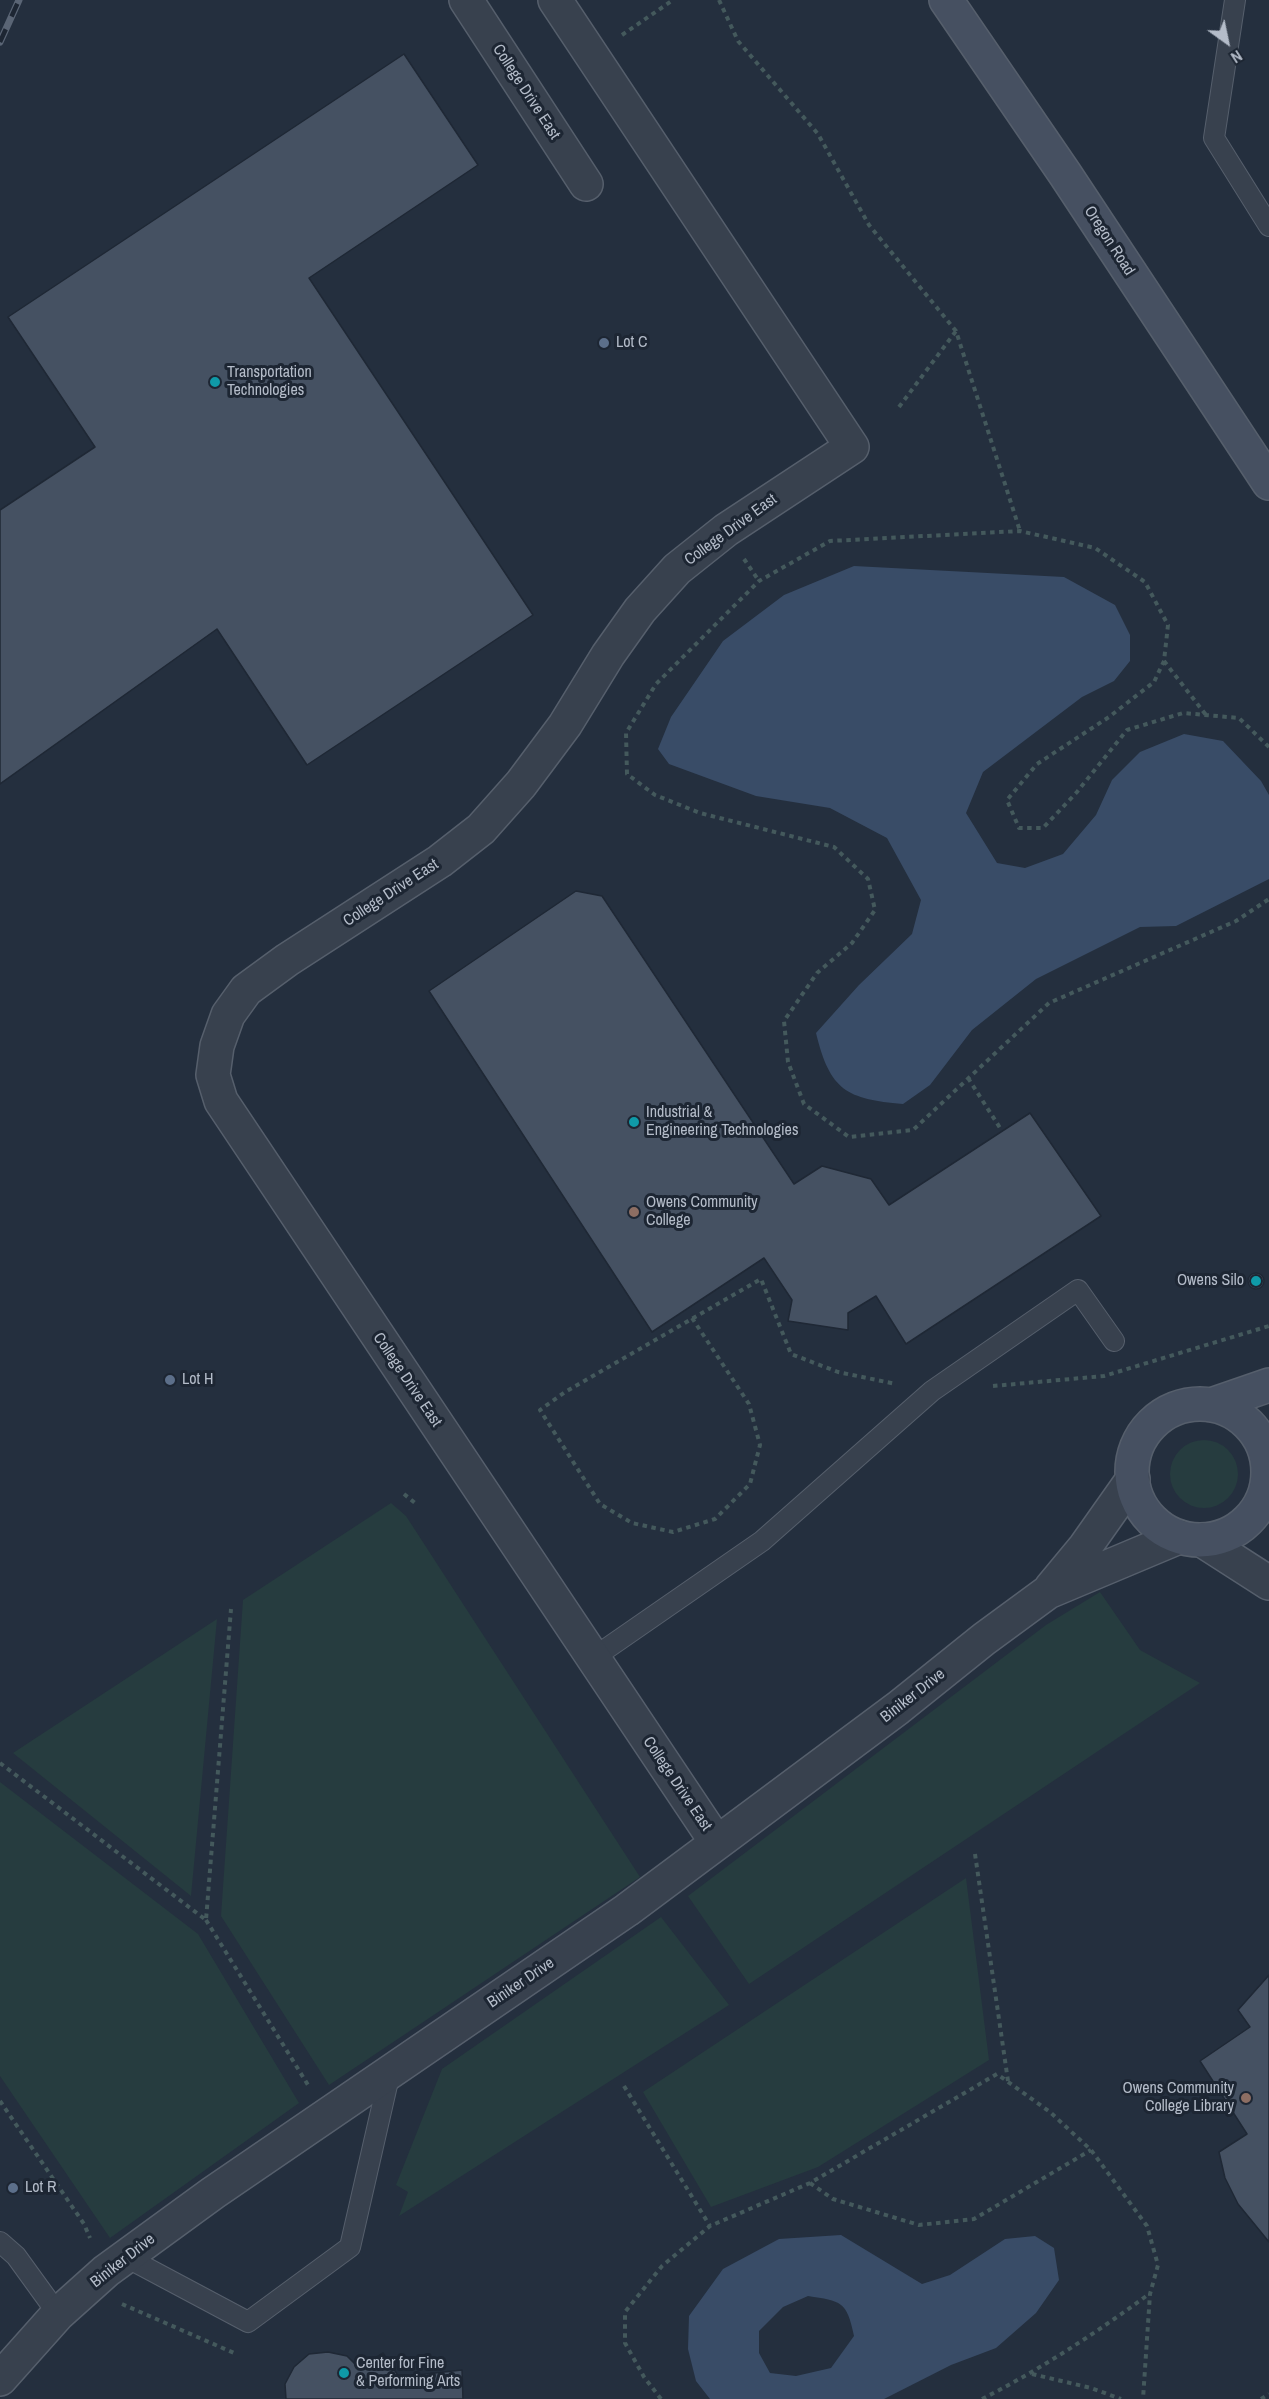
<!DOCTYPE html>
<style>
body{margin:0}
#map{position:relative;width:1269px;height:2399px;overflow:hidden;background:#242f3e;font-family:"Archivo Narrow",sans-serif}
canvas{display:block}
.north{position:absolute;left:1197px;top:12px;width:60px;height:60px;-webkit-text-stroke:4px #1d2633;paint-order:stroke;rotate:147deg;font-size:16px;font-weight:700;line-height:24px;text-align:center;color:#b4bcc9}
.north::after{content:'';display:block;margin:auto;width:21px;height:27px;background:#b4bcc9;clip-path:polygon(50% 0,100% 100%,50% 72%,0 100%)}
</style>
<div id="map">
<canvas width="1269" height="2399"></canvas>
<div class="north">N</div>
</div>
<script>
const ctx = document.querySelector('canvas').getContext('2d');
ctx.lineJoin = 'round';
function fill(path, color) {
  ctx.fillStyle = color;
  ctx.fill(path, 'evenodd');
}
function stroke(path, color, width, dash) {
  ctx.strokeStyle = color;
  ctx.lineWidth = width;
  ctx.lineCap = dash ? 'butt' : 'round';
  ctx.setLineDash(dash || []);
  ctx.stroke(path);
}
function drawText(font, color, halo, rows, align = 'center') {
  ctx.font = font + ' "Archivo Narrow",sans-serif';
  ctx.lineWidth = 6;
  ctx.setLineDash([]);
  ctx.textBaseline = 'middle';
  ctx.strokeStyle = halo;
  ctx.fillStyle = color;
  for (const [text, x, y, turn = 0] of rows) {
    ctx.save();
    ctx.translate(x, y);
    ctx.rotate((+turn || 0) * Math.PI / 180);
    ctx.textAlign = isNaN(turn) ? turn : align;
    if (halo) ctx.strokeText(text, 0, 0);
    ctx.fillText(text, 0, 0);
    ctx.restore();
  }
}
fill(new Path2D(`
 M1170 1474a34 34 0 1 1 68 0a34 34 0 1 1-68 0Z
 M391,1503L406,1516L640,1877L329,2085L221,1916L243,1600Z
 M1100,1592L1140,1650L1200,1683L749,1984L688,1896L1046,1625Z
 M217,1619L191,1896L13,1753Z
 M0,1782L198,1934L299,2103L110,2238L0,2076Z
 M966,1878L989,2060L818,2167L711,2207L643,2092Z
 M661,1917L729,2005L399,2216L408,2192L396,2185L442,2069Z`), '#263c3f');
fill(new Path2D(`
 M854,566L1064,577L1115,605L1130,635V661L1114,681L1082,697L983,772L966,813L997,863L1025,868L1063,854L1096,815L1112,780L1140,752L1184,734L1223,741L1261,781L1269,795V879L1176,926L1140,927L1036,979L972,1030L930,1085L903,1104C847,1099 830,1091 816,1033L859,985L912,934L921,900L887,838L830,808L756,796L669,764L658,749L671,717L723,641L784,595Z
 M841,2235L922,2284L950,2275L1005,2239L1035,2236L1054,2248L1059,2280L1036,2313L996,2348L951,2365L884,2399H710L696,2381L688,2349L689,2316L723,2269L779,2239ZM808,2296C841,2301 847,2301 854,2336L831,2368L796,2376L770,2373L759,2353V2331L783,2307Z`), '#394c67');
const building = new Path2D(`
 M404,54L478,165L309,278L533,615L307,765L217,629L0,784V510L95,447L8,317Z
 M576,891L602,896L794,1184L822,1166L871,1179L889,1205L1030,1113L1101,1216L906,1344L876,1296L848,1313V1330L788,1321L792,1300L764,1258L652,1332L429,991Z
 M1248 1281a8 8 0 1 1 16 0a8 8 0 1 1-16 0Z
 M1269,1975V2242L1238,2204L1225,2178L1219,2152L1247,2134L1200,2061L1250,2027L1238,2010Z
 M328,2352L347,2356L359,2368L383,2353L399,2377L462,2370L463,2399H286L285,2384L294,2367L309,2354Z`);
fill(building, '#455162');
stroke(building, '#1f2835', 1.5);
const lane = new Path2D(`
 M1235,0L1214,138L1269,226
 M593,1658L762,1541L932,1391L1078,1290L1114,1341
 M0,2242L16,2256L58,2314
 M126,2257L248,2322L350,2247L390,2072`);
const street = new Path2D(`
 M466,0L586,184
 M555,0L852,447L726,530L677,569L640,610L608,655L565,725L521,784L481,829L440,861L287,960L246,990L228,1015L217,1046L213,1075L221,1101L717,1843
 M1267,1487L1269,1492
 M1202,1540L1269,1583
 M1051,1588L1085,1547L1133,1479
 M0,2379L58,2314L106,2271L213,2193L627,1910L898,1708L984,1639L1048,1592L1179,1537`);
const secondary = new Path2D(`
 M946,0L1065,174L1269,483
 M1132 1472a68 68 0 1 1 136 0a68 68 0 1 1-136 0Z
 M1211,1405L1269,1385`);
stroke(lane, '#565f6c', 22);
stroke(street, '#565f6c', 36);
stroke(secondary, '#565f6c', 36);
stroke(new Path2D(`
 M719,0L738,41L818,134L869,225L956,331L1020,531
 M622,35L673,0
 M899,407L956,331
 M744,559L759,581
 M1164,661L1206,715
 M1269,747L1239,718L1183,713L1127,730L1077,792L1043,828H1019L1007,800L1037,764L1109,717L1154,682L1164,661L1168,625L1145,582L1095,548L1020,531L830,541L759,581L656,684L626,733L627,774L655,795L700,813L834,847L868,879L875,910L852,943L817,973L784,1021L788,1062L804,1104L849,1137L913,1130L1049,1003L1236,921L1269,899
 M968,1078L1002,1131
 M692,1318L749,1404L760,1445L750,1484L715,1519L673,1532L632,1523L600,1504L540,1410L565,1392L761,1279L791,1354L838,1372L896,1384
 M993,1386L1104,1376L1269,1326
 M404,1494L415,1503
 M0,1763L206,1920L231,1609
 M975,1854L1008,2081
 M206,1920L308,2085
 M624,2086L710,2226
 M0,2101L84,2224L90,2238
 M810,2183L833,2199L919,2225L974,2219L1091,2150
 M122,2304L234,2353
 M1032,2374L1091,2388L1121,2399
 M661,2399L644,2377L625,2343V2312L662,2266L710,2226L810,2183L997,2074L1050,2112L1091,2150L1147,2226L1158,2265L1150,2294L1143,2399
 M982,2399C1041,2369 1096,2333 1149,2294
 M1261,2399L1269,2394`), '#44595c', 4, [4.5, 4.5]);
stroke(lane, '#38414e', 20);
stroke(street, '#38414e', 33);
stroke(secondary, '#465061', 33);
const rail = new Path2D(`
 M0,42L19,0`);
stroke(rail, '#5a6575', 7);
stroke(rail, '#1d2633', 4.5, [14]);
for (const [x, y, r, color] of [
 [604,343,6,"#5c6f8a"],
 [215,382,6,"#0f9aa8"],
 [634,1122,6,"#0f9aa8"],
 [634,1212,6,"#8d6e63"],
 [1256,1281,6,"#0f9aa8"],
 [170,1380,6,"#5c6f8a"],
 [1246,2098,6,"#8d6e63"],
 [13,2188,6,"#5c6f8a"],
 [344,2373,6,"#0f9aa8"]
]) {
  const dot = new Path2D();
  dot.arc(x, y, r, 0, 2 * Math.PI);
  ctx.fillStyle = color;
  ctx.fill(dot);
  stroke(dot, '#1d2633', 2);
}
drawText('16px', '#b4bcc9', '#1d2633', [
 ["College Drive East",526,92,57],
 ["Oregon Road",1109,241,57],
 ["College Drive East",731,530,-36],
 ["College Drive East",391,893,-33],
 ["College Drive East",407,1380,56],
 ["Biniker Drive",913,1696,-38],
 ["College Drive East",677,1784,56],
 ["Biniker Drive",521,1983,-34],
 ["Biniker Drive",123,2261,-38]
]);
drawText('16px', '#b4bcc9', '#1d2633', [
 ["Lot C",616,343],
 ["Transportation",227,373],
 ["Technologies",227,391],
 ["Industrial &",646,1113],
 ["Engineering Technologies",646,1131],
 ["Owens Community",646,1203],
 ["College",646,1221],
 ["Owens Silo",1244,1281,"right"],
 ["Lot H",182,1380],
 ["Owens Community",1234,2089,"right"],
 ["College Library",1234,2107,"right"],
 ["Lot R",25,2188],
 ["Center for Fine",356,2364],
 ["& Performing Arts",356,2382]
], 'left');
</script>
